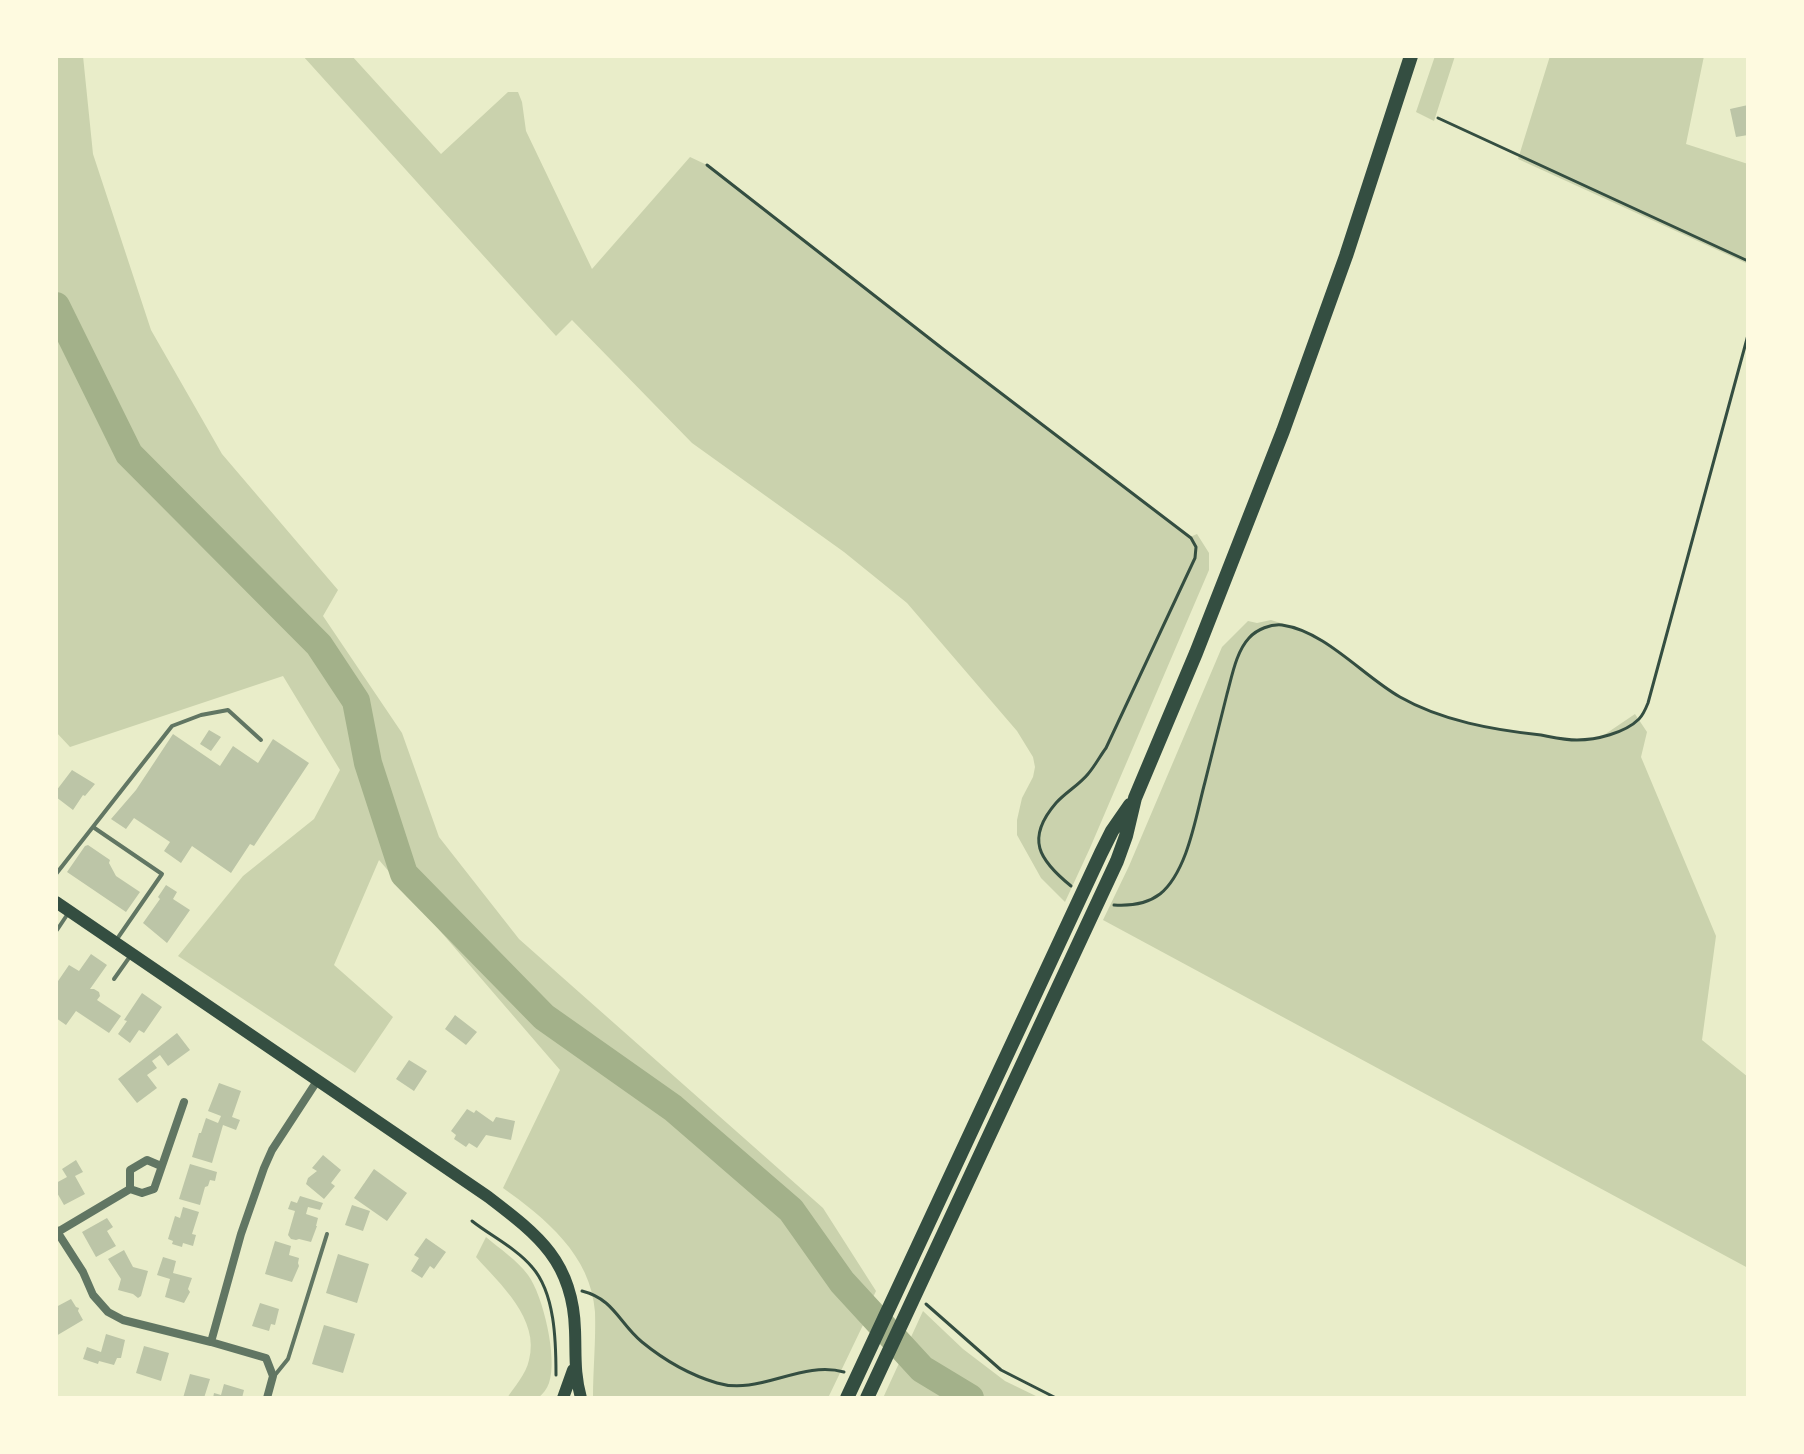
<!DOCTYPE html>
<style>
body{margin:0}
#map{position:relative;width:1804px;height:1454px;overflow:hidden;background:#e9edc9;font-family:"DM Sans",sans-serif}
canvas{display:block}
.frame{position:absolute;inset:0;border:58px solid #fefae0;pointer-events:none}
</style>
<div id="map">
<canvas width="1804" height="1454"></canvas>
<div class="frame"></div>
</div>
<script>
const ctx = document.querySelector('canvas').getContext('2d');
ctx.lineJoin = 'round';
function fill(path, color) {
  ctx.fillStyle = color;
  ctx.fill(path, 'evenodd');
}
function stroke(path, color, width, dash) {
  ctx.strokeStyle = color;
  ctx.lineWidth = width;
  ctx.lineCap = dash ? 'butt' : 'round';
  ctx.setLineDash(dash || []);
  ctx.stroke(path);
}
fill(new Path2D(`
 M56,56H83L93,154L151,330L222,454L338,590L323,616L402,733L439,837L519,939L823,1208L876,1291L861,1323L863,1325L828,1398H593C593,1370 596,1340 595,1312C591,1255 545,1218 503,1188L560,1070L379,860L334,965L393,1017L355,1073L178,956L243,876L314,819L340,770L283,676L70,747L56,732Z
 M303,56H352L441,154L508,92H518L522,102L526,131L592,269L690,157L707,165L943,349L1190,537L1197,534L1209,553V570L1090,848L1065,902L1041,878L1017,835V820L1022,798L1033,777L1035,767L1033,757L1017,731L907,603L844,552L692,443L572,320L556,336Z
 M1435,56H1455L1434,121L1416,112Z
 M1550,56H1704L1686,144L1748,164V264L1518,159Z
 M1271,620L1305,631L1332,648L1402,698L1429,710L1462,721L1509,731L1577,740L1601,737L1635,714L1647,732L1641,757L1716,936L1702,1040L1748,1077V1268L1103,920L1129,866L1222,647L1248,621L1257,623Z
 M486,1237C500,1249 517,1260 528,1275C543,1295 558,1359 549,1383C547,1389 543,1394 538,1398H507C515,1386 526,1374 529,1360C540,1319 500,1284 476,1257Z
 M923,1311L963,1349L1005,1381L1040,1398H883Z`), '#cad2ad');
stroke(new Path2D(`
 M56,306L129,454L319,645L356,701L368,763L404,874L544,1017L673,1108L791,1210L842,1282L922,1369L970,1398`), '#a3b18a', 28);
fill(new Path2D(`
 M1748,105V135L1736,137L1730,109Z
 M209,730L221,737L211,751L200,744Z
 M173,734L220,766L233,746L258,763L273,739L309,763L254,846L250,844L231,873L192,846L181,863L164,851L170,842L134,818L126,829L111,819L136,790Z
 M72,770L95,784L85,796L83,795L73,810L56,797V791Z
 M88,845L110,860L109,863L116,876L140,892L126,912L67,872L85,846Z
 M166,885L177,892L173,899L190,910L167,943L143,923L160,899L158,897Z
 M91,954L107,965L90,989H94L99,992L100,996L97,1000L121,1016L109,1033L76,1011L66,1025L56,1018V984L69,965L79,971Z
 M142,993L162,1007L144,1033L139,1030L130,1043L118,1034L127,1021L124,1020Z
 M455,1015L477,1032L466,1045L445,1029Z
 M177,1033L190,1050L168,1066L160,1055L152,1061L157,1068L147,1075L157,1088L137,1103L118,1079Z
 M409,1060L427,1071L414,1091L396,1079Z
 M219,1083L241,1091L232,1117L240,1120L236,1130L223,1125L212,1163L192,1157L199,1133H201L206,1118L218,1123L221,1116L208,1111Z
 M467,1109L474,1113L476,1110L493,1122L496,1117L515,1121L511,1140L486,1135L477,1148L469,1143L466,1147L454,1139L456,1135L451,1131Z
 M323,1155L341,1170L331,1183L335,1186L324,1199L306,1184L308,1178L317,1171L312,1168Z
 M76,1160L83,1172L75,1176L85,1194L64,1205L56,1191V1183L67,1177L62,1169Z
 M190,1164L217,1172L215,1181L210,1180L208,1186L205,1187L200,1205L179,1199Z
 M374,1169L407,1193L387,1221L354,1198Z
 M300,1196L323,1203L320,1210L308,1207L306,1214L318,1218L316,1226H317L311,1242L299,1239L296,1240L291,1239L288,1235L295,1211L288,1209L291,1201L297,1203Z
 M352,1205L370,1211L363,1231L345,1225Z
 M183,1207L199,1212L192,1234L196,1235L193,1246L183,1243L182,1247L172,1244L173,1241L168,1239L175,1216L180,1218Z
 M107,1218L113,1227L107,1231L116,1246L96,1257L82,1232Z
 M426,1238L446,1252L434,1269L430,1266L422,1278L411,1271L419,1258L414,1255Z
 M275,1241L291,1246L289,1255L299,1258L298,1263L299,1266L292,1282L265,1274Z
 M124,1250L133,1267L148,1271L141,1296L138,1298L133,1294L118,1290L121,1279L108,1259Z
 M338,1254L369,1264L357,1303L326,1293Z
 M163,1257L176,1261L173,1273L192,1278L188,1289L190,1292L184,1303L165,1297L170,1279L157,1275Z
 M71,1299L76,1307L79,1308L78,1311L83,1320L56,1336V1307Z
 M260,1303L279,1309L275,1325L271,1324L269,1331L252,1326Z
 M324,1325L355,1334L343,1373L312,1364Z
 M106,1334L125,1340L121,1358H117L114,1365L99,1361L98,1364L83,1359L87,1347L101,1352Z
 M144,1346L169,1353L161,1381L136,1373Z
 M190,1374L210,1379L204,1398H183Z
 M224,1384L244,1390L242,1398H213L214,1393L221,1395Z`), '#bcc5a7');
stroke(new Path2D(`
 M1438,118L1748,261
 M707,165L943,349L1191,538L1196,547L1195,558L1106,748C1100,756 1095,766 1088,774C1079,785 1066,792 1056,803C1025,839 1039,860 1071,886
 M1114,905C1130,906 1147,904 1160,894C1188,871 1196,815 1205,782C1212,753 1220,723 1227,694C1232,676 1236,652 1249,638C1257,629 1271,624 1282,625C1325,631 1363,676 1400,697C1442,721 1494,730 1541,735C1552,737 1565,740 1577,740C1596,740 1625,733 1639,719C1643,715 1646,708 1648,703L1748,335
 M472,1221C491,1236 516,1248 532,1267C555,1293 556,1341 556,1375
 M582,1291C614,1299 619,1323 642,1342C664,1360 690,1375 717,1383C759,1396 801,1360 844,1372
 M926,1304L1001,1370L1056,1398`), '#344e41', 3);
stroke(new Path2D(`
 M93,827L162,874L117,939
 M56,874L172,726L201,715L228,710L261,740
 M57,930L69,912
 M114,979L131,955
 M275,1375L288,1359L327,1234`), '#617663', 4);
stroke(new Path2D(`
 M130,1189V1170L147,1160L161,1166
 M56,1230L83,1272L93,1295L108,1312L123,1320L211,1342L266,1358L273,1376L267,1398
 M56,1233L130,1189L142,1193L154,1189L184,1102
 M211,1342L241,1234L264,1168L272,1150L317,1081`), '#617663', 8);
stroke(new Path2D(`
 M56,902L487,1196C538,1235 573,1261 575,1330C576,1355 574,1373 581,1398
 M563,1398L573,1370`), '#344e41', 12);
stroke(new Path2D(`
 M847,1398L1101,853L1112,831L1130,805
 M867,1398L1117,861L1126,836L1135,798L1196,653L1283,431L1346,256L1411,56`), '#344e41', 14);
</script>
